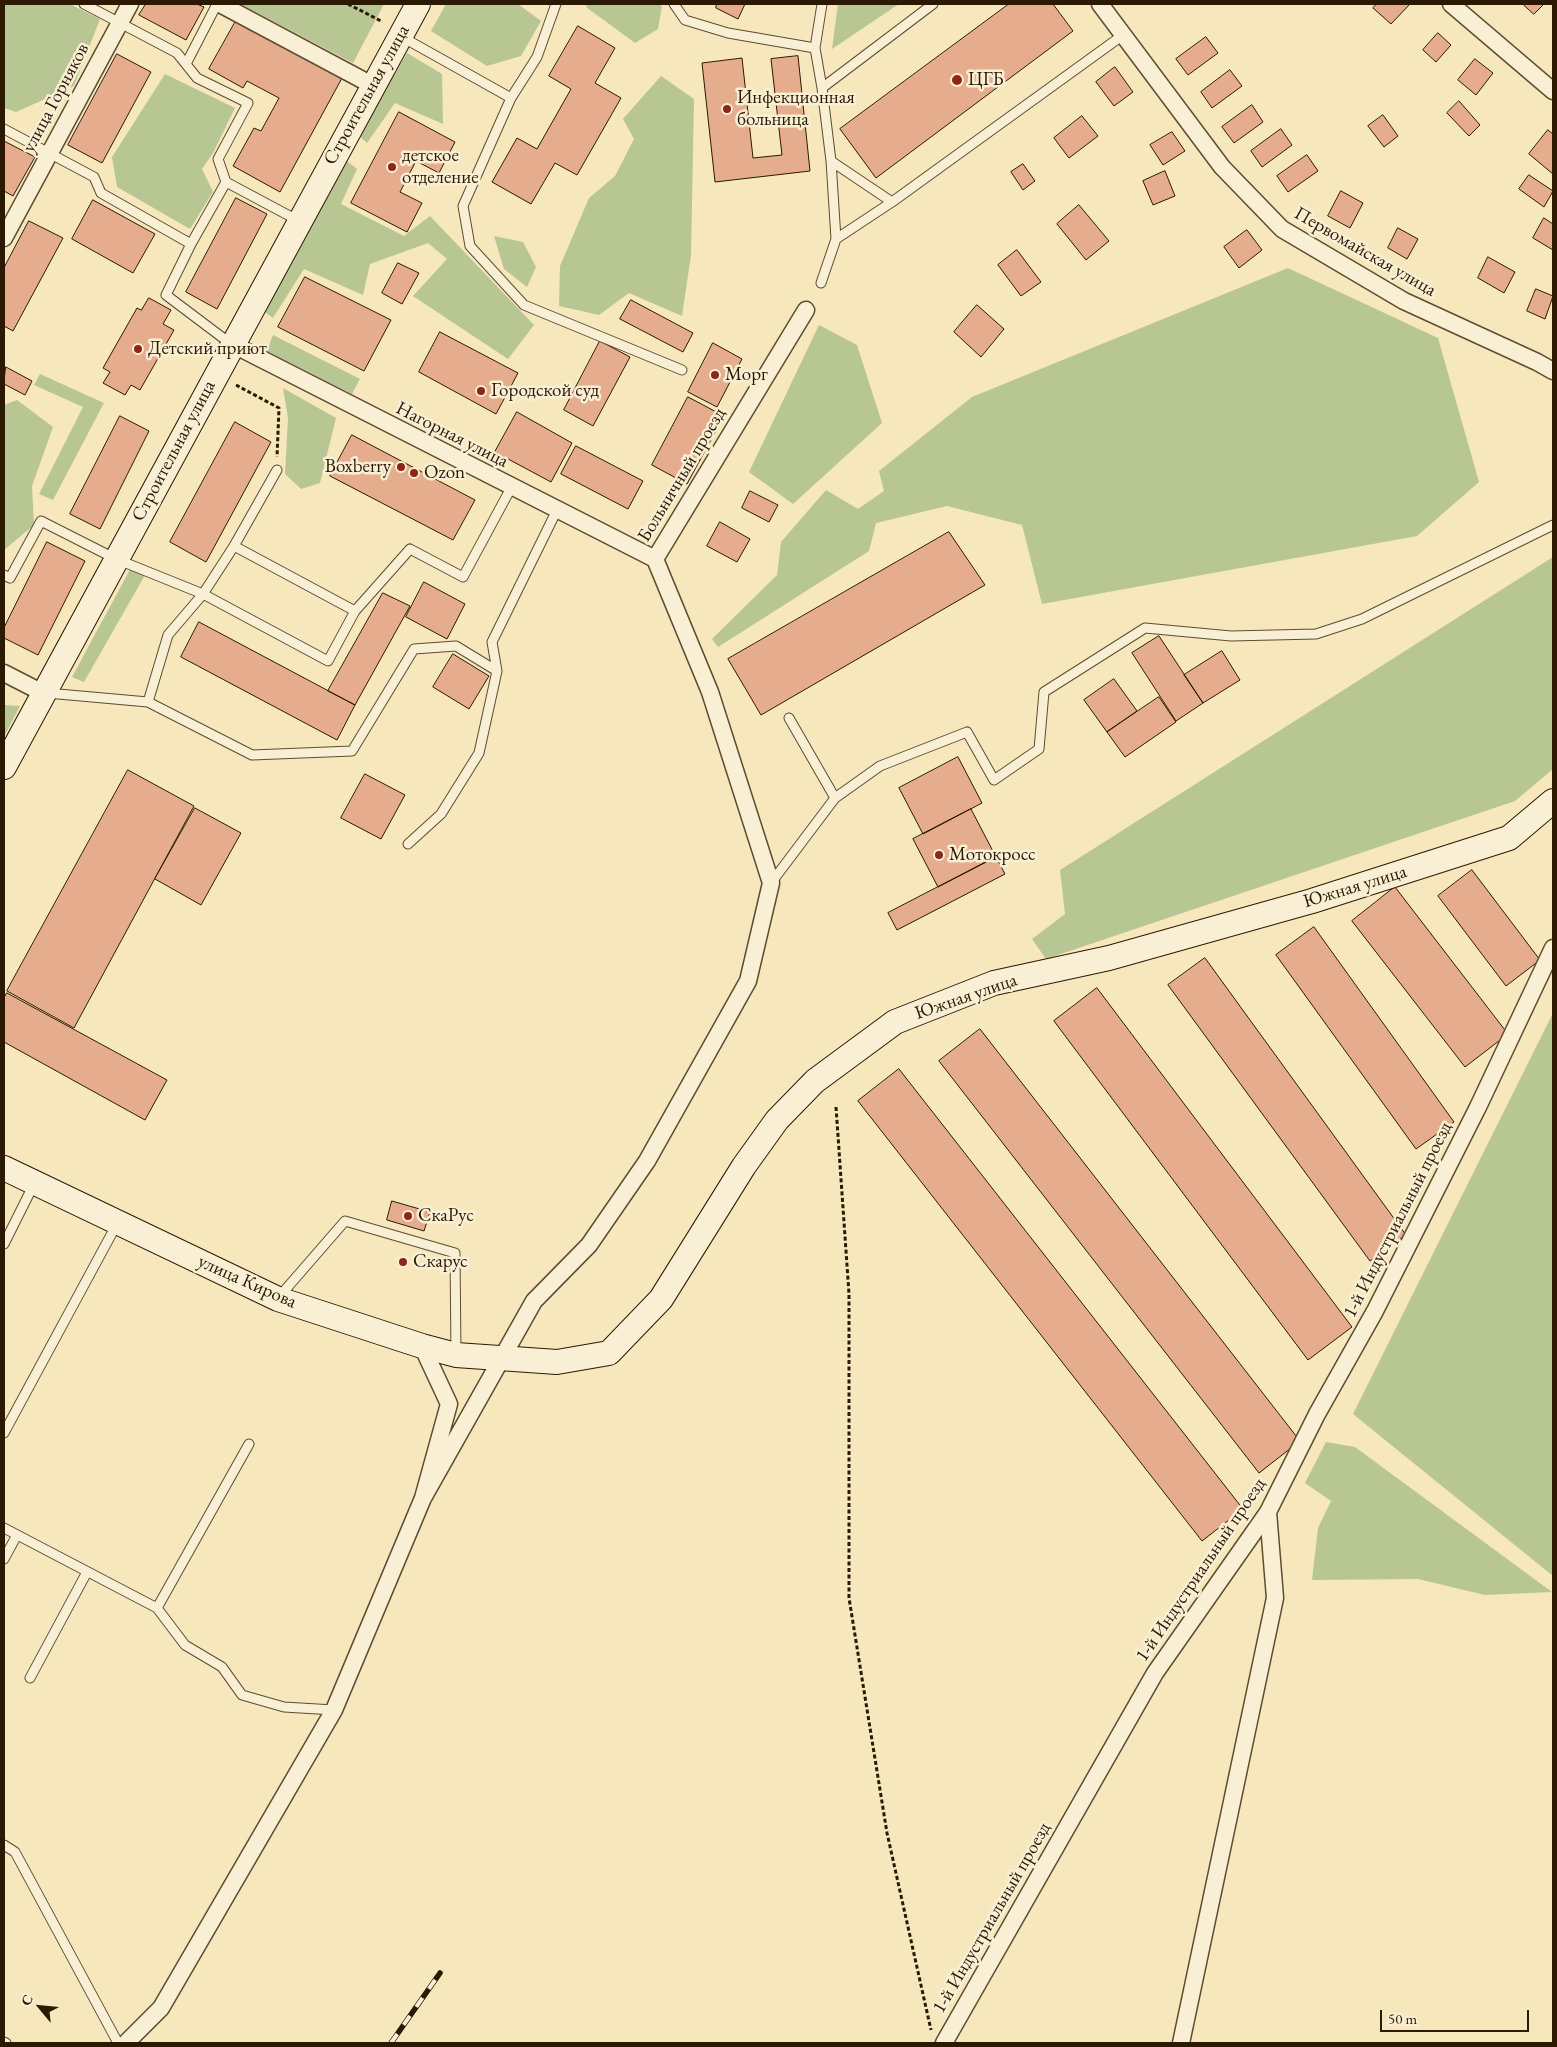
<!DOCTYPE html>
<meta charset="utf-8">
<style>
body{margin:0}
#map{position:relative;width:1557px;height:2047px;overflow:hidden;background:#f6e7bd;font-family:"EB Garamond",serif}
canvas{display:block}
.frame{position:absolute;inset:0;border:5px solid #2c1902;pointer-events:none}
.north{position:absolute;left:15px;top:1982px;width:50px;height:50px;-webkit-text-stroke:4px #f9efd4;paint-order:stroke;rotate:298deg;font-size:14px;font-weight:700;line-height:20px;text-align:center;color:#2c1902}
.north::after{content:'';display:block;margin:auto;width:18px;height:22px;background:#2c1902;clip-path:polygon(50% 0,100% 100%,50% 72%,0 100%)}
.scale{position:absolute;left:1380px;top:2010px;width:149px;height:22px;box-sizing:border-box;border:2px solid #2c1902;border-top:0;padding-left:6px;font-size:15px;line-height:18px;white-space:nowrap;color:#2c1902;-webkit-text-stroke:4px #f9efd4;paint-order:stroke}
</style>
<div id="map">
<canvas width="1557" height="2047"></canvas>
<div class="frame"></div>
<div class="north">С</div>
<div class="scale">50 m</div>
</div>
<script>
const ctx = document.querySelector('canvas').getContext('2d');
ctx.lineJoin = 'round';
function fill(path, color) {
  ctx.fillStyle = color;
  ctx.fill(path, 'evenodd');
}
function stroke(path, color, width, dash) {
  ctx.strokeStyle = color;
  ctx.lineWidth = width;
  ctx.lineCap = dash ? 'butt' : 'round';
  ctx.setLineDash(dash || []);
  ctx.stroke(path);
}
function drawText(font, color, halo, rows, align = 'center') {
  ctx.font = font + ' "EB Garamond",serif';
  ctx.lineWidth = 5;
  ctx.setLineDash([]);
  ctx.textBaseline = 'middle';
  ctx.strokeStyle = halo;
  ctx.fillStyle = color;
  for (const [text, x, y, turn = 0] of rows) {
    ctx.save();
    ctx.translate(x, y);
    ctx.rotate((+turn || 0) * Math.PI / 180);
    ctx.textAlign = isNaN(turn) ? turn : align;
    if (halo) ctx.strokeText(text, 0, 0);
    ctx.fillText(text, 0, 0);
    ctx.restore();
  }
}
fill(new Path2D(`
 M4,4H70L100,19L74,86L16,112L4,108Z
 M240,4H384L353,63Z
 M446,4H518L541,21L521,56L487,66L431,31Z
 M587,4H658L662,6L658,29L635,43L586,7Z
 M838,4H899L832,49Z
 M407,53L442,74L443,124L395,103L367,143L358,135Z
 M165,74L235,108L213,153L202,169L213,192L190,229L117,187L112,157Z
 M661,76L694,99L691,255L682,316L629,293L599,315L559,306L560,266L589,198L615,176L634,139L623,119Z
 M347,161L357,169L341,204L404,236L430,216L534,325L508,359L413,296L447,259L428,243L370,264L363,295L304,269L273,318L262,310Z
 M494,236L523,242L536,267L527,287L504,269Z
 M1288,268L1438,338L1479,482L1417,536L1042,604L1022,525L947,506L876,523L869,551L718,647L712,639L777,575L781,542L826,490L858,509L884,491L879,471L972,397Z
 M819,325L857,345L882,423L793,504L749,472Z
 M273,335L360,379L352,394L267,351Z
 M40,374L104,403L53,500L39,494L83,407L34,385Z
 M283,388L336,418L320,483L301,489L285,474L288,418Z
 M17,400L53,427L32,486L34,525L4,550V405Z
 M1553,557V769L1515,801L1046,959L1032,939L1065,914L1060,870Z
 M134,562L149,568L84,682L72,677Z
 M5,705L20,706L4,737V707Z
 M1553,1013V1576L1353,1414Z
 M1326,1442L1355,1447L1552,1592L1485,1595L1418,1579L1312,1580L1318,1528L1331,1501L1305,1483Z`), '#b8c694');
const building = new Path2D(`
 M146,4H197L204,7L186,40L139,15Z
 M717,4H745L738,19L716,8Z
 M1009,4H1053L1073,31L876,178L840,129Z
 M1377,4H1410L1391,24L1373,8Z
 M1523,4H1544L1534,14Z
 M237,19L342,78L280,192L233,166L254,128L261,131L279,98L247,81L243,88L209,69Z
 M578,26L615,48L595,83L621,98L577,175L555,163L531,204L492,182L517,138L537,149L571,89L549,76Z
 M1438,33L1451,45L1436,62L1423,50Z
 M1206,37L1218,53L1188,75L1176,59Z
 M117,54L151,72L102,163L68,145Z
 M798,56L810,171L715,182L702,63L742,58L753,158L782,155L771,59Z
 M1475,59L1493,73L1476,95L1458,80Z
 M1115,67L1133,92L1114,106L1096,82Z
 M1230,70L1242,86L1212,108L1201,92Z
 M1459,101L1480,125L1469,136L1447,113Z
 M1252,105L1263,122L1234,143L1222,127Z
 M399,112L455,142L439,173L416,161L400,192L422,203L407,232L351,203Z
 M1383,115L1398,136L1384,147L1368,126Z
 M1082,116L1098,136L1069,158L1054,138Z
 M1281,129L1292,145L1262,167L1251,151Z
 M1548,130L1553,134V174L1529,154Z
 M1172,132L1185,151L1163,165L1150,145Z
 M4,141L35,157L13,196L4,191Z
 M1307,155L1318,171L1288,192L1277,176Z
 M1023,164L1035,181L1023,190L1011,172Z
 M1165,171L1175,196L1153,205L1143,181Z
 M1529,175L1553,191L1544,207L1519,189Z
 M1341,191L1363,203L1350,228L1328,216Z
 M236,198L267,214L217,309L186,292Z
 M93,200L155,234L133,273L72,239Z
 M1079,205L1109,241L1086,260L1057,224Z
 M1544,218L1553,224V250L1533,238Z
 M29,221L63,238L13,331L4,326V268Z
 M1398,228L1418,239L1407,259L1388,248Z
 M1247,230L1262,250L1239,268L1224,247Z
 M1017,250L1041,282L1021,296L998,265Z
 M1488,257L1515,272L1504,293L1478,278Z
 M398,263L419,273L402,304L382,293Z
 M305,277L391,320L364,371L278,327Z
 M1536,289L1553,296L1545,319L1527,311Z
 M149,298L171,310L163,324L174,330L140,390L131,385L125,395L103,383L110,372L103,368L137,308L141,310Z
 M631,300L693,333L683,352L620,319Z
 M977,305L1004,329L981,357L954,332Z
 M440,332L518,373L496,414L419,372Z
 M600,341L630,357L593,426L564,410Z
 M713,343L742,359L717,407L688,392Z
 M6,367L32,381L25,395L4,384Z
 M688,397L724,416L687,484L652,465Z
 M517,412L572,443L551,482L495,452Z
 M120,416L149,431L100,529L70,514Z
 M235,422L271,442L206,562L170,542Z
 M352,435L475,500L453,540L330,476Z
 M576,446L643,481L628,509L561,474Z
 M750,491L778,505L769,522L742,508Z
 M720,522L750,539L737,562L707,546Z
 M949,532L985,585L761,715L728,659Z
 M47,542L85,561L38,655L4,638V628Z
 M424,582L465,604L447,639L406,617Z
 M383,593L410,606L355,705L328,691Z
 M199,622L355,705L337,740L181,657Z
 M1159,636L1203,703L1176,721L1132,653Z
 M1222,651L1240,680L1203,703L1184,675Z
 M453,654L489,676L469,709L433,687Z
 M1114,679L1137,711L1107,732L1084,700Z
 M1159,697L1176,722L1125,757L1107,732Z
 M958,757L982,803L923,834L899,788Z
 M128,770L194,806L74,1028L7,991Z
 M365,774L405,795L381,839L341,818Z
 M195,808L241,833L201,905L155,879Z
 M971,809L996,857L938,887L913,839Z
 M996,857L1005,874L897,930L888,913Z
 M1472,870L1540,960L1506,986L1438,896Z
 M1395,887L1508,1034L1465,1067L1352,921Z
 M1314,927L1454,1122L1416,1149L1276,955Z
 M1205,958L1406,1235L1370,1261L1168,985Z
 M1097,988L1352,1327L1308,1360L1054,1021Z
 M7,993L167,1080L145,1120L4,1042V998Z
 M980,1029L1300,1441L1259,1473L939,1061Z
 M899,1069L1243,1509L1202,1541L858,1101Z
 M392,1201L430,1212L424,1231L387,1220Z`);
fill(building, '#e6ac8e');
stroke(building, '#2c1902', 1);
const lane = new Path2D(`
 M84,4L177,53L197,78L248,103L218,159L226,182L191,244
 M674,4L685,20L728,33L815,48L822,88
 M402,37L511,98L463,206L470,246L524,305L682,370
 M815,48L822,4
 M186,64L217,4
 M511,98L537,57L556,4
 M4,129L94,177L101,193L191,244L166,295L231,344
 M831,161L892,202L836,239L831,161L822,88L933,4
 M226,182L299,221
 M892,202L1123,35
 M821,283L836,239
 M234,546L355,611
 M4,575L10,578L41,521L116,559L203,594L234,546L277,470
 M47,693L148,702L252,755L352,751L414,649L456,646L497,671
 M148,702L168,635L203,594L328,661L355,611L410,549L463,577L511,488
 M789,718L835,798
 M408,844L441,814L479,753L497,671L492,642L557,510
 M771,883L835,798L880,766L967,732L994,780L1039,749L1044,692L1145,628L1231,636L1316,634L1362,619L1553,525
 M4,1244L34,1184
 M279,1297L345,1221L455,1253L456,1355
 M4,1433L118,1222
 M4,1528L157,1608L185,1645L222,1667L242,1695L284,1707L334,1710
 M4,1559L17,1535
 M157,1608L249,1444
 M30,1678L87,1572
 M4,1845L15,1852L118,2043
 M4,2042L6,2043`);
const street = new Path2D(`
 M220,4L372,85
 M1100,4L1222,167L1282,229L1404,301L1537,362L1553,371
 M1451,4L1553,91
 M4,238L130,4
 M232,344L655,559
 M655,559L806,310
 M4,673L43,693
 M423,1498L534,1301L589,1245L647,1161L748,981L771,883L710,692L655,559
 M126,2043L161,2008L334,1710L423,1498L449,1404L422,1346
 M944,2043L1155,1673L1268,1512L1317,1414L1375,1311L1478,1107L1553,948
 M1181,2043L1275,1598L1268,1512`);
const secondary = new Path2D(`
 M4,767L418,4
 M4,1168L278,1299L422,1346L456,1355L557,1362L609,1353L661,1299L744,1166L777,1120L815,1081L895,1022L994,983L1109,958L1312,901L1509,838L1553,801`);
stroke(lane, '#5e4c31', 11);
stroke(street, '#5e4c31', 19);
stroke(secondary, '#2c1902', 26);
stroke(new Path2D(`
 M348,4L381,21
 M236,385L279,408L277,457
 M836,1107L849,1294V1598L887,1833L931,2030`), '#2c1902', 3, [4, 2.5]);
stroke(lane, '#f9efd4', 9);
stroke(street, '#f9efd4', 16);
stroke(secondary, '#f9efd4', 24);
const rail = new Path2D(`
 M391,2043L440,1973`);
stroke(rail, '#2c1902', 5.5);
stroke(rail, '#f9efd4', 4, [11]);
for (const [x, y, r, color] of [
 [957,80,6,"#8f2418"],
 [727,109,5,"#8f2418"],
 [392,167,5,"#8f2418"],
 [138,349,5,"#8f2418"],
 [715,375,5,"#8f2418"],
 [481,391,5,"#8f2418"],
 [401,467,5,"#8f2418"],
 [414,473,5,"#8f2418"],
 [939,855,5,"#8f2418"],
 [408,1216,5,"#8f2418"],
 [403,1262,5,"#8f2418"]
]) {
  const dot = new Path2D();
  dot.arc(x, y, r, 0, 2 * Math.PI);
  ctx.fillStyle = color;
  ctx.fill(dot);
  stroke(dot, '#f9efd4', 2);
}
drawText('19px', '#2c1902', '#f9efd4', [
 ["ЦГБ",968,80],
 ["Инфекционная",737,98],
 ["больница",737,120],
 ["детское",402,156],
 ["отделение",402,178],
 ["Детский приют",148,349],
 ["Морг",725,375],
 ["Городской суд",491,391],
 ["Boxberry",391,467,"right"],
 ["Ozon",424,473],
 ["Мотокросс",949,855],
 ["СкаРус",418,1216],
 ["Скарус",413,1262]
], 'left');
drawText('19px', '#2c1902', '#f9efd4', [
 ["Строительная улица",367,95,-61],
 ["улица Горняков",56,98,-62],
 ["Первомайская улица",1365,252,30],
 ["Нагорная улица",452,435,27],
 ["Строительная улица",174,451,-62],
 ["Больничный проезд",682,475,-59],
 ["Южная улица",1355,887,-17],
 ["Южная улица",966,997,-19],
 ["1-й Индустриальный проезд",1398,1220,-63],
 ["улица Кирова",247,1282,24],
 ["1-й Индустриальный проезд",1201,1570,-56],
 ["1-й Индустриальный проезд",992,1918,-60]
]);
</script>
